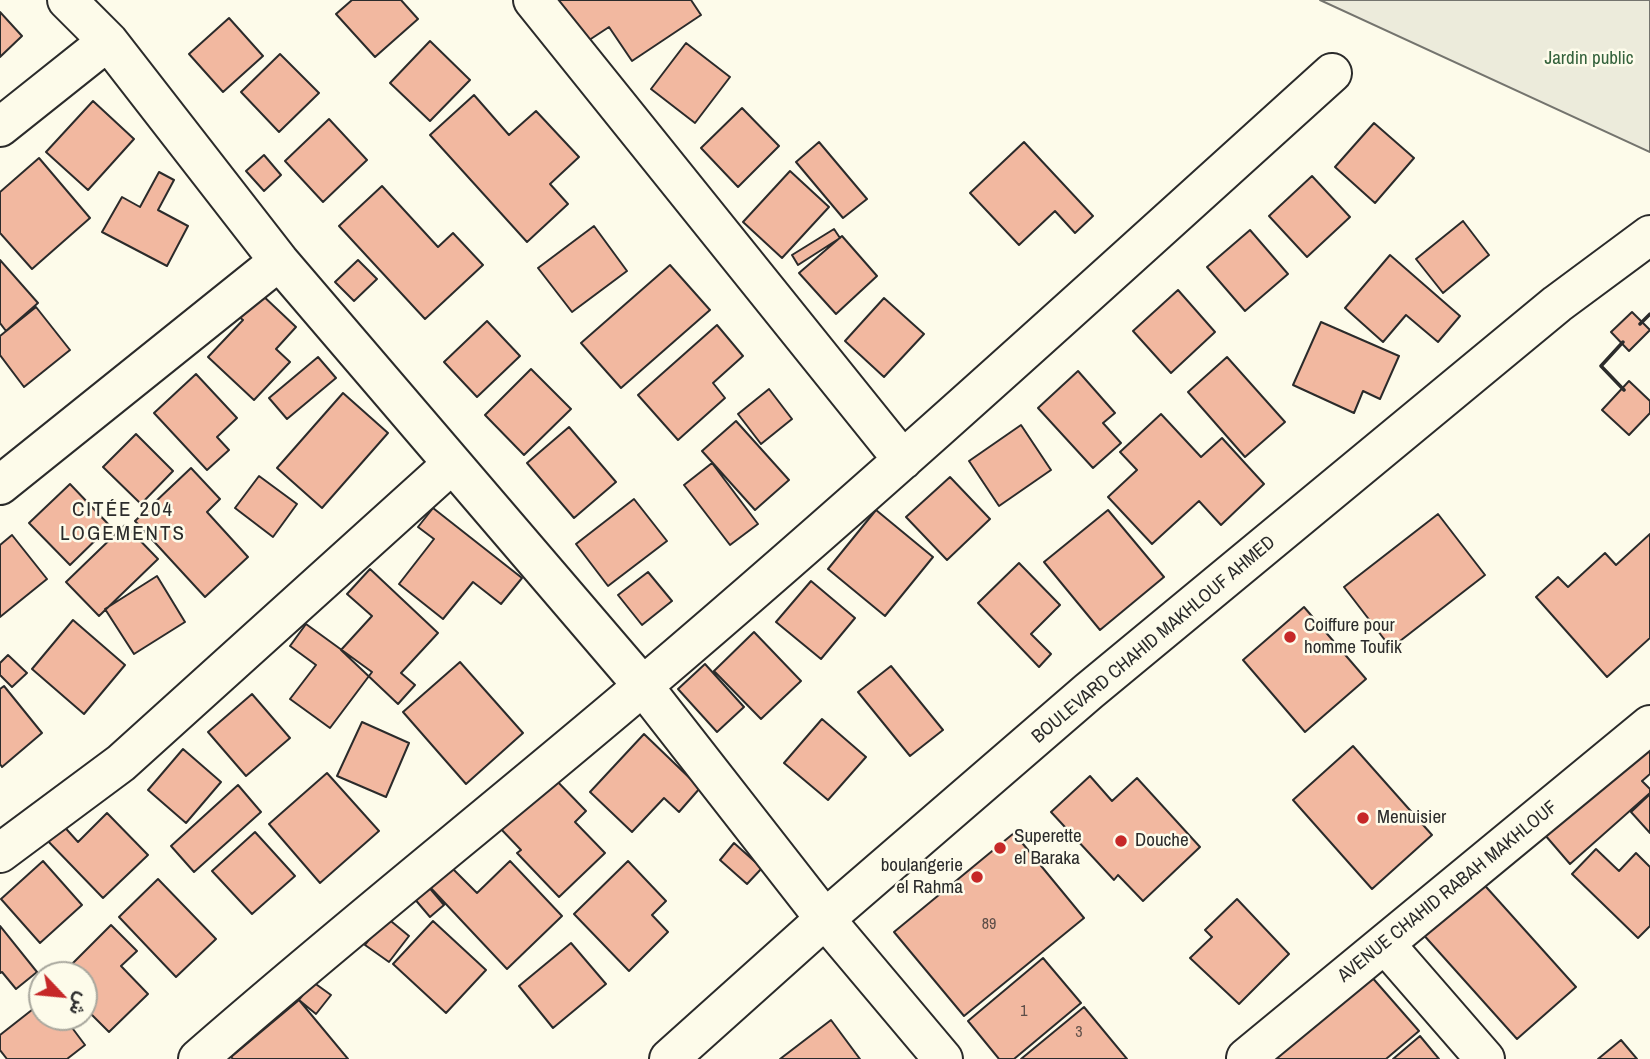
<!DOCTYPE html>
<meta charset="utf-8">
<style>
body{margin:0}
#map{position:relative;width:1650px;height:1059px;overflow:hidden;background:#fdfbea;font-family:"Archivo Narrow",Vazirmatn,sans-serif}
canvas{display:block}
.north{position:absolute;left:28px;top:961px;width:70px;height:70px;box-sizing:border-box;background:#fdfbea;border:2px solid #a9a89e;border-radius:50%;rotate:116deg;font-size:19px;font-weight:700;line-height:28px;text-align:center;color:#2b2b2b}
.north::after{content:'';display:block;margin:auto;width:24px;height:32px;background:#c62828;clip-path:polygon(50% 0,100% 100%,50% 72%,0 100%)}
</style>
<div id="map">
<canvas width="1650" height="1059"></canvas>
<div class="north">ش</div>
</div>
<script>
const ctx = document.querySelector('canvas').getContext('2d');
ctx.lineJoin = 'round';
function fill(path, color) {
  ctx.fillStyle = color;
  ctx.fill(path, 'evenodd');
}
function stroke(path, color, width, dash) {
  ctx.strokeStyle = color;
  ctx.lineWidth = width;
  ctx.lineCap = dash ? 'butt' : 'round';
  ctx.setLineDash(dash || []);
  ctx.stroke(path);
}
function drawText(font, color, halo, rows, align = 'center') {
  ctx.font = font + ' "Archivo Narrow",sans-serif';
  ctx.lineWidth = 5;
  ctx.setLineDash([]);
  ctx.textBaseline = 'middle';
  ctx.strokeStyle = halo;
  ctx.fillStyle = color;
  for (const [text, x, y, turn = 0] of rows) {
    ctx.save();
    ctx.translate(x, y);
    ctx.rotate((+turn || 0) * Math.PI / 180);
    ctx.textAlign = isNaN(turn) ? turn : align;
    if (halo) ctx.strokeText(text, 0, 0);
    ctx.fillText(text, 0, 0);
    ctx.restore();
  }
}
const green = new Path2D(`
 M1320,0H1650V152Z`);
fill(green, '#ecebdb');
stroke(green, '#74746e', 2);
const building = new Path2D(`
 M352,0H401L418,19L375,57L336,14Z
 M532,0H691L701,15L632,61L609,27L568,54Z
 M0,12L22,36L0,57Z
 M229,18L263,56L223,92L189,54Z
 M430,41L470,80L430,121L390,83Z
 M686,43L730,77L695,123L651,89Z
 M280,54L319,93L279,132L241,92Z
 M474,95L509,135L536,111L579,157L550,184L568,204L527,242L430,135Z
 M93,101L134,139L88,190L46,152Z
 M742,108L779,146L738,187L701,148Z
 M329,119L367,160L323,202L285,161Z
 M1374,123L1414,158L1375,203L1335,167Z
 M819,142L867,199L843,218L796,162Z
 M1024,142L1093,216L1075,233L1055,211L1019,245L970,193Z
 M264,155L281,175L264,191L246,171Z
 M39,158L90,218L32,269L0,233V192Z
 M790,171L829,207L782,258L743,222Z
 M159,172L174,180L158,210L188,226L167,266L102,232L122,197L140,207Z
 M1312,176L1350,217L1307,257L1269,216Z
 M382,186L438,247L453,233L483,265L425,319L339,226Z
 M1463,221L1489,255L1443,293L1416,259Z
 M594,226L627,271L572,312L538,268Z
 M834,229L840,238L798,265L792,255Z
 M1250,230L1288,274L1245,311L1207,267Z
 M842,236L877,276L836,314L799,273Z
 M1390,255L1460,316L1438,342L1406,315L1383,342L1345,308Z
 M0,260L38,303L6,331L0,323Z
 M358,260L377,279L354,301L335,282Z
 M670,265L710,310L621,388L581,343Z
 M1178,290L1215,332L1171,373L1133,331Z
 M260,293L296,327L276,349L290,362L254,400L208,357L243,320L238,316Z
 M884,298L924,334L884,377L845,341Z
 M36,307L70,350L24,387L0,355V336Z
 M1632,312L1650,330L1629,351L1611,332Z
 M487,321L520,356L477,397L444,362Z
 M1321,322L1399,356L1380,399L1363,391L1354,413L1293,385Z
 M717,325L743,356L713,383L725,398L678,440L638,395Z
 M318,357L336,378L287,419L269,398Z
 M1227,357L1285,422L1245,457L1188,392Z
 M531,369L571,409L524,455L485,415Z
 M1078,371L1115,413L1103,423L1121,443L1093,468L1038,408Z
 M196,374L237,418L217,437L229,450L207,470L154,413Z
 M1629,381L1650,401V413L1629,435L1602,410Z
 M769,389L792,419L761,444L738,414Z
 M343,393L388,433L322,508L277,468Z
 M1161,414L1201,457L1222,438L1264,484L1221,525L1199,501L1152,544L1108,497L1137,470L1120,452Z
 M736,421L789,480L755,510L702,451Z
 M1021,425L1051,470L999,506L969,461Z
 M569,427L616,482L574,518L527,463Z
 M136,434L173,471L141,504L103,467Z
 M712,463L758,524L730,545L684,485Z
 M191,468L220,499L207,512L248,557L205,597L135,521Z
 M259,476L297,504L273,537L235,508Z
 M950,477L990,519L947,560L906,517Z
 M70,484L110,526L70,565L29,523Z
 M634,499L667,541L608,586L576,544Z
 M433,508L522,578L501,604L473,582L443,619L399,584L434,539L418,527Z
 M876,510L933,557L885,616L828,569Z
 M1108,510L1164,577L1100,630L1044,562Z
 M1438,514L1485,575L1391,648L1344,587Z
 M125,525L158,559L99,616L66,582Z
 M1650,534V638L1607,677L1536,597L1558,577L1568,587L1605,553L1616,565Z
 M12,535L47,579L0,617V545Z
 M1019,563L1060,605L1031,634L1051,654L1039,667L978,603Z
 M370,569L438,633L401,673L415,685L398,704L341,650L372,616L347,594Z
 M648,572L672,601L642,625L618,595Z
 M157,576L185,622L134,654L105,609Z
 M811,581L855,618L821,659L776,622Z
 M1304,607L1366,679L1305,732L1243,660Z
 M73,620L125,665L84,714L32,669Z
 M306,624L372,672L330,728L290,699L316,665L290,646Z
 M754,632L801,681L761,719L714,671Z
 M8,655L27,673L12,687L0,675V663Z
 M460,662L523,733L466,784L403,712Z
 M705,664L744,707L717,732L678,689Z
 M891,666L943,730L910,756L858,692Z
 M4,686L42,733L2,767L0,764V689Z
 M252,694L290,738L246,776L208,732Z
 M822,719L866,757L828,800L784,763Z
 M362,722L409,743L386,797L337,776Z
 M644,734L700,788L679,812L664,798L632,832L590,792Z
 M1353,746L1432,835L1372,889L1293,800Z
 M1650,747V774L1642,781L1650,789V793L1570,864L1545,835Z
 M183,749L221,782L186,823L148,790Z
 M327,773L379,831L320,883L269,824Z
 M1090,776L1112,801L1137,778L1200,847L1143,901L1118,875L1114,880L1051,812Z
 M553,777L586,811L575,822L605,853L559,897L517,853L521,850L500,828Z
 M238,785L261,812L194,872L171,846Z
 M1650,794V833L1631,812Z
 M107,813L148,855L103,898L45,838L60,822L78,842Z
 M255,832L295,876L252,914L212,871Z
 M1014,833L1084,918L964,1016L894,932Z
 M734,843L762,868L747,884L720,860Z
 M1596,849L1619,871L1636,853L1650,867V926L1638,938L1572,874Z
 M43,861L82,905L40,943L1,899Z
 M510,861L562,916L507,969L428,885L449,865L477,893Z
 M628,861L666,901L652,915L668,932L629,971L574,914Z
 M158,879L216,939L176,977L119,917Z
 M1479,879L1576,987L1517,1039L1421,932Z
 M427,885L444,905L430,917L413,897Z
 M1237,899L1289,954L1239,1004L1190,958L1212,937L1205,930Z
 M386,917L409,936L389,962L365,945Z
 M433,921L486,970L446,1013L393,964Z
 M111,925L137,951L121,966L148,994L109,1032L84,1007V975H61Z
 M0,926L37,972L16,989L2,972L0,973Z
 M571,943L606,984L553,1028L519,986Z
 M1043,958L1081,1003L1014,1059H999L968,1021Z
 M1363,967L1419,1031L1386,1059H1260Z
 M313,982L331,995L316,1014L299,1000Z
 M299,1000L348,1059H233L231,1057Z
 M42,1002V1017H64L85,1045L67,1059H7L0,1050V1035Z
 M1084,1007L1127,1059H1021Z
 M831,1020L860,1059H780Z
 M1420,1036L1439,1059H1393Z
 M1621,1040L1637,1059H1598Z`);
fill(building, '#f2b8a0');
stroke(building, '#2b2b2b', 2);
const minor = new Path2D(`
 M67,0L108,41L279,261L643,686L825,919L943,1059
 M533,0L903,460
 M0,127L108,41
 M0,485L279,261
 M0,853L121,763L452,464
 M1385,944L1485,1059
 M1246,1058L1650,725
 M198,1059C344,931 496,811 644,685C878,486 1104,279 1332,73`);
const secondary = new Path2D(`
 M669,1059L825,919L1089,691L1557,304L1650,235`);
stroke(minor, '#2b2b2b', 42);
stroke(secondary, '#2b2b2b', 42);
stroke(minor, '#fdfbea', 38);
stroke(secondary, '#fdfbea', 38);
stroke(new Path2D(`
 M1640,324L1650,314
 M1623,342L1601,366L1624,390`), '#2b2b2b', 3.5);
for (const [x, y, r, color] of [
 [1290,637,7,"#c62828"],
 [1363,818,7,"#c62828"],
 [1121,841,7,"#c62828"],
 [1000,848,7,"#c62828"],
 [977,877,7,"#c62828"]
]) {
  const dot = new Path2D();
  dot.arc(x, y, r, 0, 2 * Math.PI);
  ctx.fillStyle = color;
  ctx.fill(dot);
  stroke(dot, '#fdfbea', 2.5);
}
drawText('16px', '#5d4e48', null, [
 ["89",989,925],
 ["1",1024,1012],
 ["3",1079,1033]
]);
drawText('19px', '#34623c', '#fdfbea', [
 ["Jardin public",1589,59]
]);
drawText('19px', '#2b2b2b', '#fdfbea', [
 ["Coiffure pour",1304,626],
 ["homme Toufik",1304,648],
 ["Menuisier",1377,818],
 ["Superette",1014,837],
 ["el Baraka",1014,859],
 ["Douche",1135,841],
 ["boulangerie",963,866,"right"],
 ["el Rahma",963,888,"right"]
], 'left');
drawText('19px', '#2b2b2b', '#fdfbea', [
 ["BOULEVARD CHAHID MAKHLOUF AHMED",1154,640,-40],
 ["AVENUE CHAHID RABAH MAKHLOUF",1448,892,-39]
]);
ctx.letterSpacing = '2px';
drawText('21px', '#2b2b2b', '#fdfbea', [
 ["CITÉE 204",123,510],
 ["LOGEMENTS",123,534]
]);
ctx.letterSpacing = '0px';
</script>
